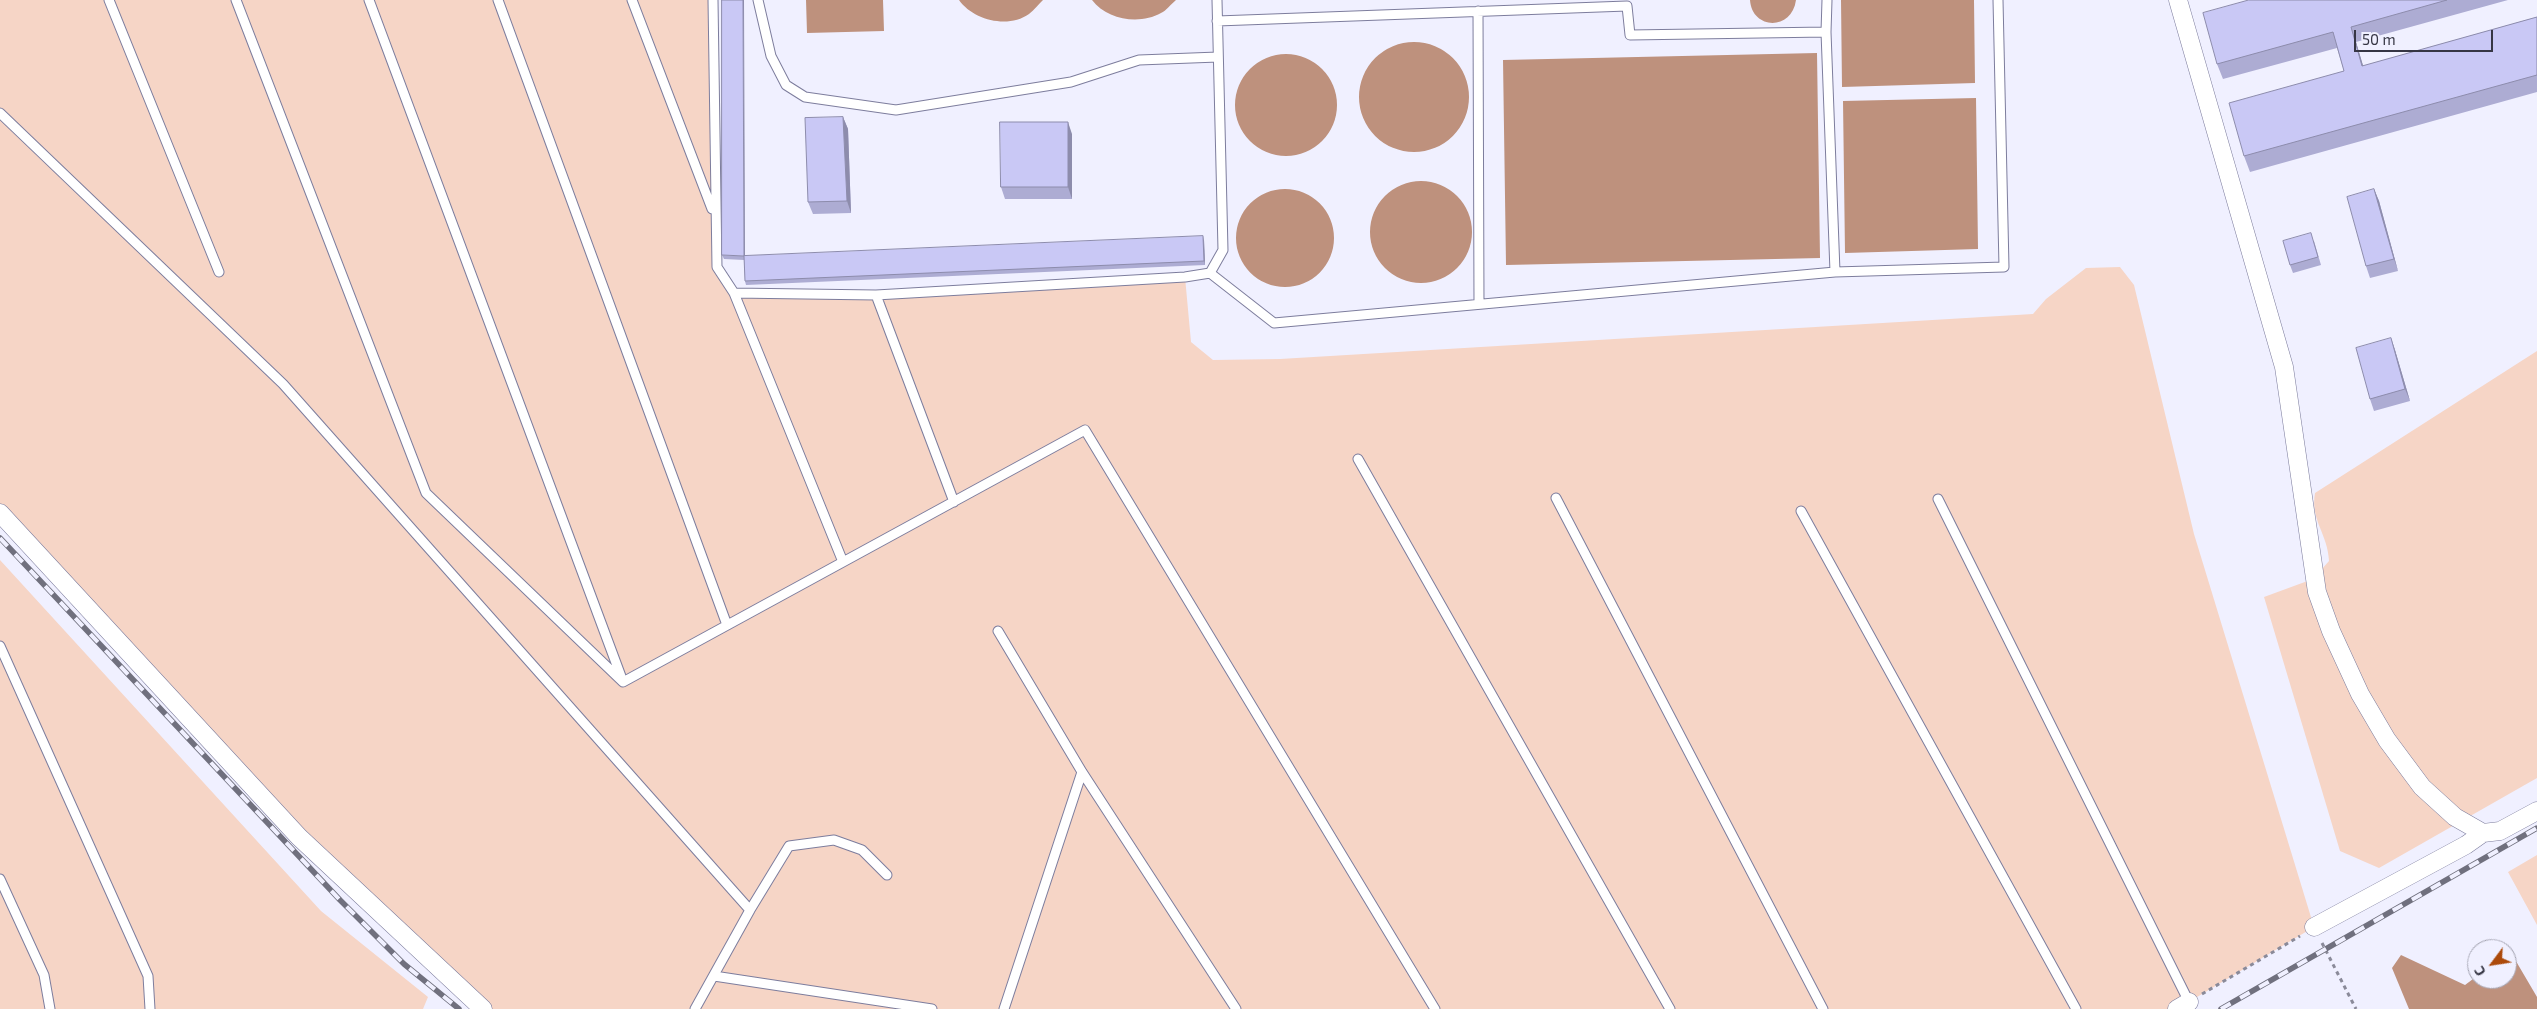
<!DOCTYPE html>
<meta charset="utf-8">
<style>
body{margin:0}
#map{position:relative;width:2537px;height:1009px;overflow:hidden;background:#f0f0ff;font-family:"Exo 2",sans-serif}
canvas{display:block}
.north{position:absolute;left:2467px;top:939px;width:50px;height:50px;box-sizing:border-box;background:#f0f0ff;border:1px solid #a6a6b4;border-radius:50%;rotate:239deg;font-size:14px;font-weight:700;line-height:20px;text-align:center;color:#363644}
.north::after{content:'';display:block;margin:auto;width:18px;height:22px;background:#ac4a0b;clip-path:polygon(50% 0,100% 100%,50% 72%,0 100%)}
.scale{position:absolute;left:2354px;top:30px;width:139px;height:22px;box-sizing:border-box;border:2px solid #363644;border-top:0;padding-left:6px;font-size:15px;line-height:18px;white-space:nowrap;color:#363644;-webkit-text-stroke:4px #f0f0ff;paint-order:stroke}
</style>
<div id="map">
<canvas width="2537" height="1009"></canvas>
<div class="north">С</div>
<div class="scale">50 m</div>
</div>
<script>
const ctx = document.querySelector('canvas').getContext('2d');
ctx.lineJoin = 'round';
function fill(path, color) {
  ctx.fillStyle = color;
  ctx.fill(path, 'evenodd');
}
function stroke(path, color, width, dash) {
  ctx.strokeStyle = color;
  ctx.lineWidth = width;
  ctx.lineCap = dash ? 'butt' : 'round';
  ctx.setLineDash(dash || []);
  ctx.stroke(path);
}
fill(new Path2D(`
 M0,0H713L717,267L734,293L876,295L1185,277L1191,342L1213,360L1280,359L2033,314L2046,299L2086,268L2120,267L2134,285L2194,534L2314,927L2177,1009H483L299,837L0,513Z
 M2537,351V778L2379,868L2340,851L2264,597L2313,579L2329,561C2328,534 2310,520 2315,493Z
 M0,560L321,911L428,997L423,1009H0Z
 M2537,855V925L2508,872Z`), '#f6d5c6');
fill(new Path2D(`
 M806,0H883L884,31L807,33Z
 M959,0H1043C1039,4 1034,10 1029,14C1008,29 973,20 959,0Z
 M1092,0H1176C1171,4 1166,11 1161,13C1140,25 1107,20 1092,0Z
 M1750,0H1796C1792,31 1752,30 1750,0Z
 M1841,0H1974L1975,83L1842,87Z
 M1359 97a55 55 0 1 1 110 0a55 55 0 1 1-110 0Z
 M1817,53L1820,258L1506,265L1503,60Z
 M1235 105a51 51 0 1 1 102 0a51 51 0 1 1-102 0Z
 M1976,98L1978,249L1845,253L1843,101Z
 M1370 232a51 51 0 1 1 102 0a51 51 0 1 1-102 0Z
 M1236 238a49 49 0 1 1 98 0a49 49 0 1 1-98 0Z
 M2510,951L2537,997V1009H2409L2392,968L2401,955L2465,985L2477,976V979H2507V954Z`), '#be917d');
const lane = new Path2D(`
 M109,0L219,272
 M236,0L426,493L623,682L1085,430L1435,1009
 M369,0L622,679
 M498,0L727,625
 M632,0L712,209
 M713,0L717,267L734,293L876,295L1185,277L1210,273L1223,250L1217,0
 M758,0L771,56L786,85L805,97L896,110L1071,82L1139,60L1218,57
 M1478,11L1479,304
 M1826,32L1827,0
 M0,113L283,384L750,910L695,1009
 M1835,272L2004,267L1998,0
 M1210,273L1274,323L1835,272L1826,32L1630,35L1627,6L1217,21
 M734,293L843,562
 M876,295L954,502
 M1358,459L1670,1009
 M1556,498L1823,1009
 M1938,499L2189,1002
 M1801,511L2076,1009
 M998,631L1082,772L1236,1009
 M0,646L148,976L150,1009
 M0,879L44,975L50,1009
 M750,910L789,846L834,840L862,850L887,875
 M714,976L932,1009
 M1004,1009L1082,772`);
const street = new Path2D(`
 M2178,0L2284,367L2317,592L2331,631L2360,694L2387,740L2422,787L2455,817L2483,833L2500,831L2537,811
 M0,513L299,837L483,1009
 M2314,927L2466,845L2483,833
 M2177,1009L2189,1002`);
stroke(lane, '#7d7d9d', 11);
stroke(street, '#7d7d9d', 19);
stroke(new Path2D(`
 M2322,943L2356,1009
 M2202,994L2300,936`), '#8a8a99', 3, [4, 4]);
stroke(lane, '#fff', 9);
stroke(street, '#fff', 18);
const rail = new Path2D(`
 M0,538L340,900L404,964L459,1009
 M2221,1009L2537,828`);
stroke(rail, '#70707e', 5.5);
stroke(rail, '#f0f0ff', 4, [11]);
fill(new Path2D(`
 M2249,0H2508L2356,42L2363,66L2537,17V92L2250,172L2244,156L2344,71L2337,48L2223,79L2217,64Z
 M843,117L848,129L851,213L813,214L808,202Z
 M1072,134V199H1005L1001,187Z
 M2374,189L2379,201L2398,271L2370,278L2366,266Z
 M1204,240L1205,265L746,285L745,281L744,260L724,259L722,255L745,256Z
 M2314,241L2321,265L2293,273L2290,265Z
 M2391,338L2395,350L2410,401L2374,411L2370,399Z`), '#adacd3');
fill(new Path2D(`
 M743,0H744L745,260L744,256Z
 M2351,27L2356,42L2368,82L2362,66Z
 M843,117L848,129L851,213L847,201Z
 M1068,122L1072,134V199L1068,187Z
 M2374,189L2379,201L2398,271L2394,259Z
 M1203,236L1204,240L1205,265L1204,261Z
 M2391,338L2395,350L2410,401L2405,389Z`), '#8d8cac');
const building = new Path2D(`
 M722,0H743L744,256L722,255Z
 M2249,0H2447L2351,27L2362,66L2537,17V75L2244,156L2229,103L2344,71L2333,32L2217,64L2203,13Z
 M843,117L847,201L808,202L805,118Z
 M1000,122H1068V187H1001Z
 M2374,189L2394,259L2366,266L2347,197Z
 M2311,233L2318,257L2290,265L2283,241Z
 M1203,236L1204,261L745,281L744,256Z
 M2391,338L2405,389L2370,399L2356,348Z`);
fill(building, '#c9c8f5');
stroke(building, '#8d8cac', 1);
</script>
